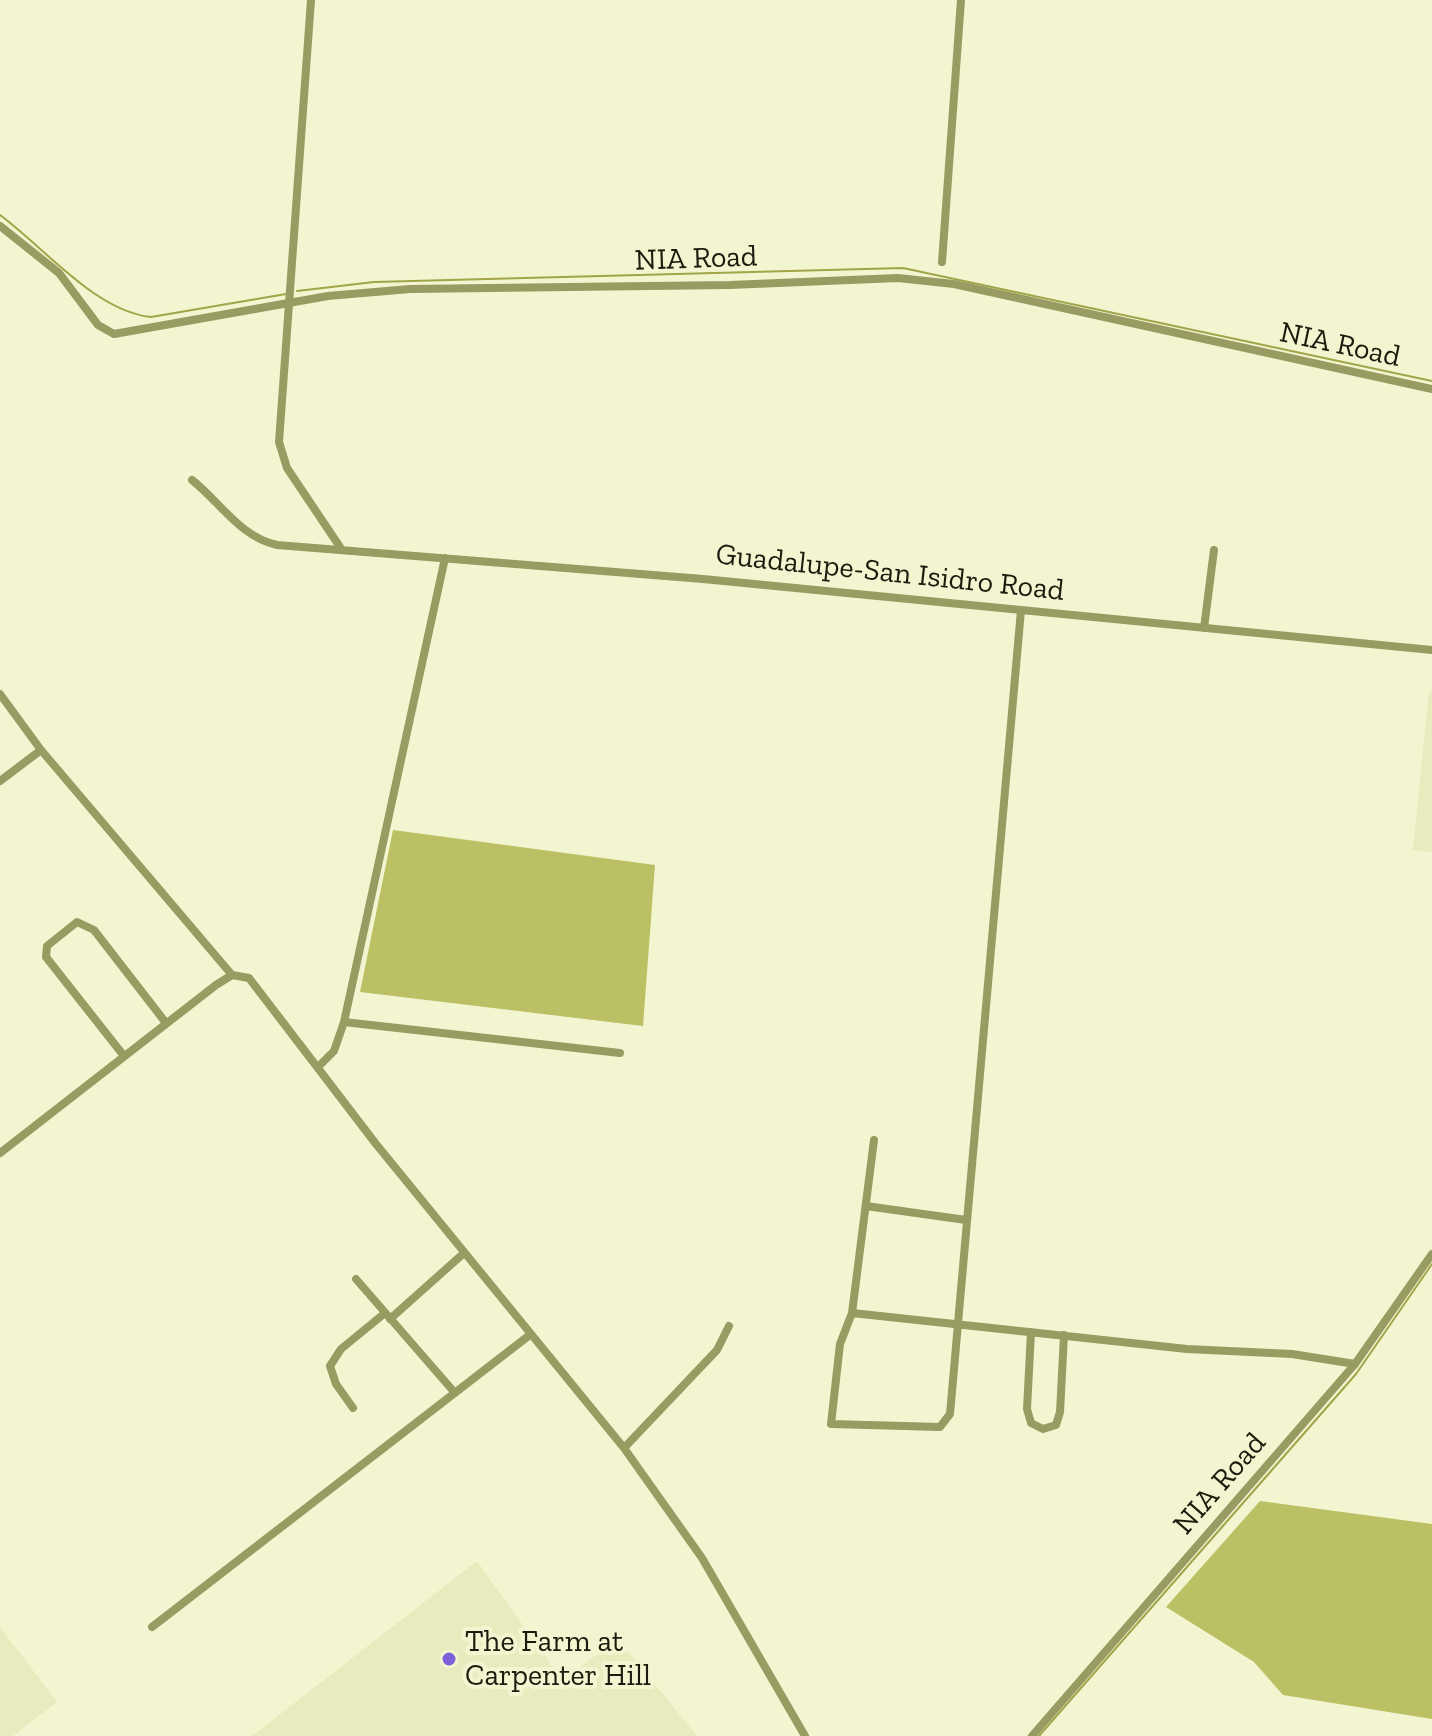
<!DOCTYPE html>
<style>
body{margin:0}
canvas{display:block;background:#f2f5d0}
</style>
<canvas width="1432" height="1736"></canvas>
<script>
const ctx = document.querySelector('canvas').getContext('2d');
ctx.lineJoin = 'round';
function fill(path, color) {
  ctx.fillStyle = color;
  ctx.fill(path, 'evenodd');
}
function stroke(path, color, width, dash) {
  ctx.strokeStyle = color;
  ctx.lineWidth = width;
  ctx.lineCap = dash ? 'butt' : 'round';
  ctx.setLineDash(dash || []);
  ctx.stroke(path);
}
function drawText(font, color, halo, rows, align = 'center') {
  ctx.font = font + ' "Zilla Slab",serif';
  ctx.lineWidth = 8;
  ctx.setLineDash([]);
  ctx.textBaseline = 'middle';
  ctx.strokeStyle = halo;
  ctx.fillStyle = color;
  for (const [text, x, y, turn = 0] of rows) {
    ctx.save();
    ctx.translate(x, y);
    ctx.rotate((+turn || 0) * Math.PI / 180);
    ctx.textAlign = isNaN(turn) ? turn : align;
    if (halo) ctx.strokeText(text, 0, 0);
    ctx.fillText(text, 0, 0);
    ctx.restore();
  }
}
fill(new Path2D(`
 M1429,691H1432V852L1413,850Z
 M477,1561L562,1680L618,1639L697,1736H252Z
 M0,1627L57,1702L13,1736H0Z`), '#e8ebbe');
fill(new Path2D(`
 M393,830L655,865L643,1026L360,992Z
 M1260,1501L1432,1524V1719L1283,1695L1254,1662L1166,1607Z`), '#bcc065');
stroke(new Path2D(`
 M0,215C45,248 95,311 151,317L286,294
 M297,291L374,282L903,268L1432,381
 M1039,1736L1356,1374L1432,1264`), '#a1a449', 2);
stroke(new Path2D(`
 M311,0L279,442L287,468L342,550
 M0,226L59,273L98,325L114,334L328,296L410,289L730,285L898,278L954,284L1432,389
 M942,262L961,0
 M192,480C220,502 240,537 277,545L703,579L1432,650
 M1204,628L1214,550
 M0,694L41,750L232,975
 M0,781L41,750
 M344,1022L620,1053
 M124,1056L46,957L47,946L77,922L94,930L166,1023
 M318,1067L334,1051L344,1022L445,558
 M874,1140L852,1313L840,1344L831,1424L940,1427L950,1414L1021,610
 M0,1153L216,985L232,975L249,978L376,1144L624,1448L702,1558L805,1736
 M866,1206L966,1220
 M356,1279L455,1393
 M852,1313L1187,1349L1292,1354L1355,1364
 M390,1319L464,1253
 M1031,1332L1027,1409L1031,1423L1043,1429L1056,1425L1060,1412L1064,1335
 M353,1408L336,1384L330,1366L341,1349L385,1313
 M624,1448L717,1350L729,1326
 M152,1627L531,1334
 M1032,1736L1355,1364L1432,1254`), '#989b62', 8);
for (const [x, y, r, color] of [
 [449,1659,8,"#7e60db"]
]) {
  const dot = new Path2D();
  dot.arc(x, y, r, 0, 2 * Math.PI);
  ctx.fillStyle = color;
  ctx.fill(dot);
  stroke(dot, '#f2f5d0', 3);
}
drawText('30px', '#1b1b0e', '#f2f5d0', [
 ["NIA Road",696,259,-2],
 ["NIA Road",1340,345,12],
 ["Guadalupe-San Isidro Road",890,573,6],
 ["NIA Road",1220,1484,-49]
]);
drawText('30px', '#1b1b0e', '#f2f5d0', [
 ["The Farm at",465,1642],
 ["Carpenter Hill",465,1676]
], 'left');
</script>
